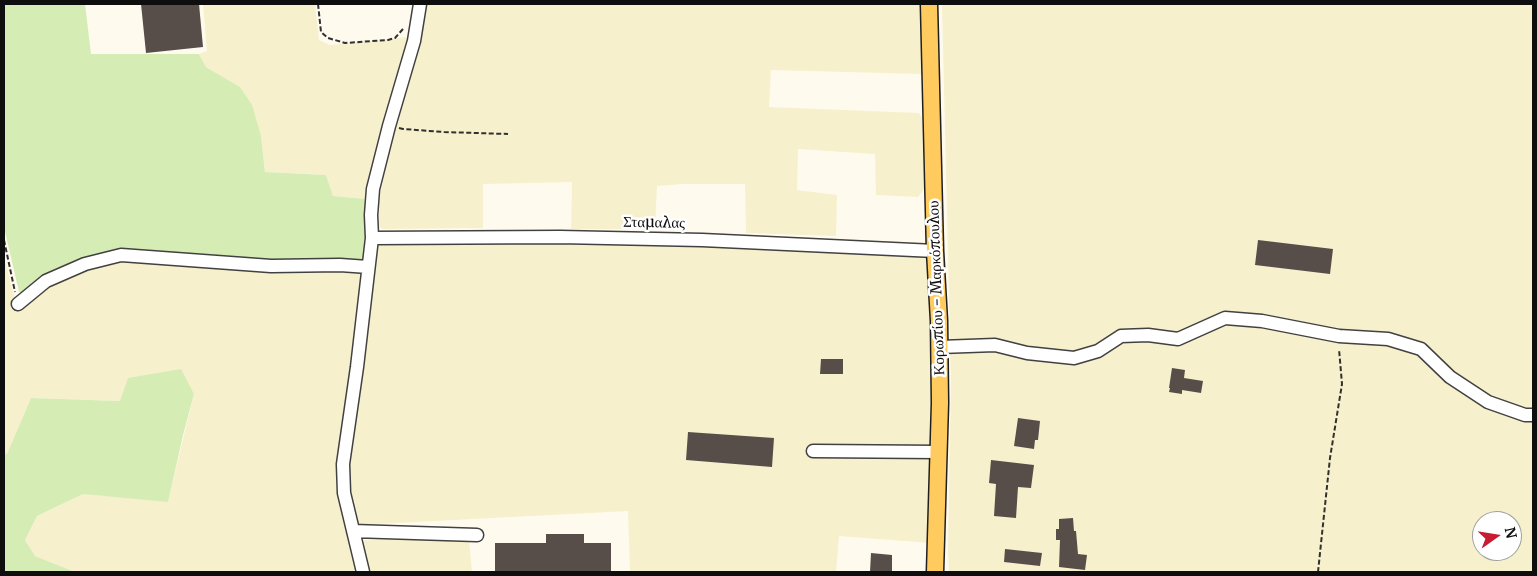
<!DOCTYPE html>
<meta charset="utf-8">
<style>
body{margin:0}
#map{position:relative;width:1537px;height:576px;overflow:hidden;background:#fffaee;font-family:Merriweather,serif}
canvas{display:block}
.frame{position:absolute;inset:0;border:5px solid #0e0e0e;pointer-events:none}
.north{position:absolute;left:1472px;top:511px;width:50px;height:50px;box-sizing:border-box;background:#fff;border:1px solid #9f9f9f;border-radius:50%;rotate:77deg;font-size:14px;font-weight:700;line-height:20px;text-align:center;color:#0e0e0e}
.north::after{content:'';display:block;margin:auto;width:18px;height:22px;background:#c81c32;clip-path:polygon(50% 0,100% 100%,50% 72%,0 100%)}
</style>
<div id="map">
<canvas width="1537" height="576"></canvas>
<div class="frame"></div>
<div class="north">N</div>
</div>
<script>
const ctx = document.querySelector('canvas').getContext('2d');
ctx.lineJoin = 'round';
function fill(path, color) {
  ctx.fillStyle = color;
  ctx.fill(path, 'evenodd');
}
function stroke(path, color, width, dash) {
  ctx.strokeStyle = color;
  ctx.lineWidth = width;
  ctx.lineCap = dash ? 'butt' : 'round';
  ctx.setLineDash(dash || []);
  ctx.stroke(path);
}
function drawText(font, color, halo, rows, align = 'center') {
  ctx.font = font + ' Merriweather,serif';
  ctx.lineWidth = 5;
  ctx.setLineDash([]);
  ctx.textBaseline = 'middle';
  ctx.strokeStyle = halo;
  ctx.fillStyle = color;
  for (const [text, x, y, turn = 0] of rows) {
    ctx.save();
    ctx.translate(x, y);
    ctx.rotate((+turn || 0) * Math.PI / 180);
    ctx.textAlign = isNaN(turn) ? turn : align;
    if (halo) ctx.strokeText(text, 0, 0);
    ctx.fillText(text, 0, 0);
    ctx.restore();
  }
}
fill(new Path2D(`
 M203,4H315L319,40L330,45L408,37L407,45L374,159L366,199L333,196L326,175L265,172L261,136L240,87L206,67L199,54L207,51Z
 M426,4H924L921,74L771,70L769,107L919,113L922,118L924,189L918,197L876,195L875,154L798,149L797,190L837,195L836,236L746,233L745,184H682L657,186L655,229H571L572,182L483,184V228L384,229L378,227L379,200L392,135L411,75L423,26Z
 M942,4H1533V572H949L948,550L951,382ZM1482,521H1512V551H1482Z
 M562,239L928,253L934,422L931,543L839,536L836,572H842H630L628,511L356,525L348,492L347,466L375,241Z
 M4,256L18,311L50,284L84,268L123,260L363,270L338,464L358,572H75L35,556L25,540L37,516L83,494L168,501L194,394L120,401L31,398L7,454L4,453Z
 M469,539L472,572H368L362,545L365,540Z`), '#f7f0cc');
fill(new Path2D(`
 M4,4H85L91,54H199L206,67L240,87L252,105L261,136L265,172L326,175L333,196L366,199L368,234L364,260H271L145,250L118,251L79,260L55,270L24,294L19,292L4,227Z
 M181,369L194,394L183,435L168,502L83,494L37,516L25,540L35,556L75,572H4V453L7,454L31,398L120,401L128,378Z`), '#d6ecb5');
fill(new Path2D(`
 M141,4H199L203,47L146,53Z
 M1258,240L1333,249L1330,274L1255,265Z
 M821,359H843V374H820Z
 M1172,368L1185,370L1184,378L1203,381L1201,393L1182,390V394L1169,392L1170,388H1169Z
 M1018,418L1040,421L1038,440H1035L1034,449L1014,446Z
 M688,432L774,438L772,467L686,460Z
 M991,460L1034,465L1031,488L1018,487L1016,518L994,516L996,484L989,483Z
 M1073,518L1074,531H1076L1078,554L1087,555L1085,570L1059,567L1060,540H1056V529H1059V519Z
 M546,534H584V543H611V572H495V543H546Z
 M1005,549L1042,553L1040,566L1004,562Z
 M871,553L892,555V572H870Z`), '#574e49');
const minor = new Path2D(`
 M372,238L560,237L702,240L935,251
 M18,304L46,281L85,264L121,255L271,266L340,265L368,267
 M940,347L995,345L1027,353L1074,358L1098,351L1121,336L1148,335L1178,339L1225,318L1262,321L1339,336L1388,339L1421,349L1450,377L1488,402L1525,415H1533
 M813,451L939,452
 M353,531L477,535
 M363,572L344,493L343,464L357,367L372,238L371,215L373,189L389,126L414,41L420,4`);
const major = new Path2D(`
 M929,4L935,251L939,321L940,403L935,572`);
stroke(minor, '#414141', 15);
stroke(major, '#1f1f1f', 19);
stroke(new Path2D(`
 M318,4L321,32L328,38L345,43L388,40L395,38L403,29
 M399,128L403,129L444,132L508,134
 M4,240L15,292
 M1318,572L1330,458L1342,384L1339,349`), '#303030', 2, [5, 2.5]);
stroke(minor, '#fff', 12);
stroke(major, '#ffcb5e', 16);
drawText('15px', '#0e0e0e', '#fff', [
 ["Σταμαλας",654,223,1],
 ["Κορωπίου - Μαρκόπουλου",937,288,-92]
]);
</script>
